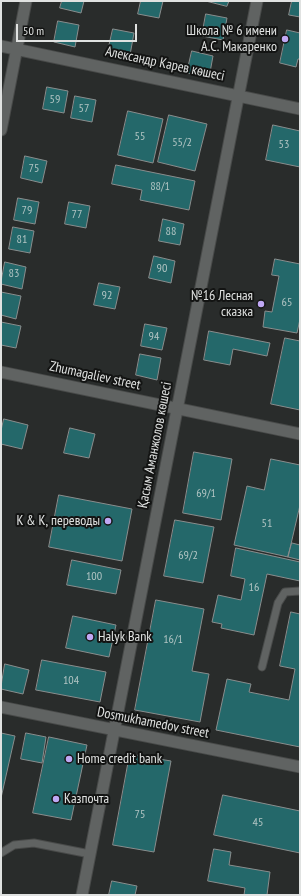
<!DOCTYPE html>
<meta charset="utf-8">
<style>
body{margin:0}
#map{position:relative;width:301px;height:896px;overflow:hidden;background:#292c2b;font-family:"PT Sans Narrow",sans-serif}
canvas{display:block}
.frame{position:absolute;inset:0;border:2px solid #e0e2e1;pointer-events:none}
.scale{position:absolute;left:16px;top:24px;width:121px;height:18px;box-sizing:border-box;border:2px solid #e0e2e1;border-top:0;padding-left:5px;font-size:12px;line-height:14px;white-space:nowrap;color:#e0e2e1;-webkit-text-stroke:3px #131413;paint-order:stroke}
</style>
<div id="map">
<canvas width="301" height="896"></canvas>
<div class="frame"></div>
<div class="scale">50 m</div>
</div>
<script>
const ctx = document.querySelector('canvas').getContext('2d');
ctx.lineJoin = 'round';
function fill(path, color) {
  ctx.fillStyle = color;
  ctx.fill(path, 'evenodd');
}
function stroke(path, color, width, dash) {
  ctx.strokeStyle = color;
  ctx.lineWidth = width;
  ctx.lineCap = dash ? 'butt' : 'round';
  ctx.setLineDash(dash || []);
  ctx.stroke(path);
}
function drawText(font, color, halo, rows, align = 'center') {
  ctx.font = font + ' "PT Sans Narrow",sans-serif';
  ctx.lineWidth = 4;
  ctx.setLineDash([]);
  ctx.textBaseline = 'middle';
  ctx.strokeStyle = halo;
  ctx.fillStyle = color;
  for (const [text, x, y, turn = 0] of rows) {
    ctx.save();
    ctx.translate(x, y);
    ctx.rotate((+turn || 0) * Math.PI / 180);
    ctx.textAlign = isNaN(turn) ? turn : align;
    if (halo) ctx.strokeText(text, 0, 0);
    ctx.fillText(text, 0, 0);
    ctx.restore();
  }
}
const building = new Path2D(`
 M62,1H84L81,13L60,8Z
 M141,1H163L159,18L138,14Z
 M206,1H229L227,6Z
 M292,1H300V17L289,15Z
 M206,14L227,18L223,40L202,36Z
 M58,21L79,25L75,47L54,42Z
 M113,29L134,33L130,55L108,51Z
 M287,30L300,33V59H298L296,67L280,63Z
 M192,51L213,56L209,78L187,73Z
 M47,87L68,91L64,113L43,109Z
 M75,96L96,100L92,122L71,118Z
 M128,111L163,119L153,163L118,155Z
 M169,115L207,124L195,171L158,162Z
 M273,125L300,131V167L266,160Z
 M25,156L47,161L42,183L21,178Z
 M116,165L195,181L189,210L140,200L142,190L112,184Z
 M18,198L39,202L35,224L14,220Z
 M69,202L90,206L86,228L65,224Z
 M163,219L184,224L180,245L159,241Z
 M13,227L34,231L30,253L9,249Z
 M154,256L175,261L171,283L149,278Z
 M275,259L300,264V319L297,333L263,327L265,311L272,312L279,276L272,275Z
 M5,262L26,267L22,289L1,284Z
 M99,283L120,287L115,309L94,305Z
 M1,292L21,296L16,319L1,315Z
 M1,322L21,326L16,348L1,345Z
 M145,324L167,328L162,350L141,346Z
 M209,331L270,343L267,356L233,349L230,365L204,360Z
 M285,338L300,341V410L271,404Z
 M140,354L161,358L157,380L136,375Z
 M4,419L28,425L22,449L1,444V431Z
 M70,428L95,434L89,458L64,453Z
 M194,452L232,459L221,520L183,513Z
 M271,459L300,465V505L288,557L234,545L247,486L264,490Z
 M59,495L132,509L122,561L49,547Z
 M175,520L214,527L203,583L164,576Z
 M292,543L300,545V560L288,557Z
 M236,548L300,562V581L267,574L254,635L221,628L222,624L212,622L218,595L241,600L245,579L231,576Z
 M72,560L121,570L116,594L67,585Z
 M156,600L204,609L192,671L209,674L200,722L135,710Z
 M291,612L300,614V747L216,730L227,679L251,684L249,692L289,700L295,669L280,666Z
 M73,616L116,625L109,657L66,648Z
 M42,660L106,672L100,702L36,690Z
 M5,664L29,670L23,694L1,689Z
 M1,733L15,736L1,798Z
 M26,733L46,737L42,763L21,759Z
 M49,737L87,745L71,820L33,813Z
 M130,754L171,761L154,852L113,845Z
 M223,795L300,811V853L214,835Z
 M214,849L231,852L229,865L270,872L267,895H244L245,888L208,881Z
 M112,881L137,886L135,895H109Z`);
fill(building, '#24686a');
stroke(building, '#898d8d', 1);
const service = new Path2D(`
 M262,667L278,603L285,592L300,591
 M1,853L14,845L34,843L90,854`);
const minor = new Path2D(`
 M1,46L300,109
 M1,130L26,1
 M1,372L300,434
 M1,707L300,767
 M82,895L257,1`);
stroke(service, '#484a49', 9);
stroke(minor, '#484a49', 13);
stroke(service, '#606362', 7);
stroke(minor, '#606362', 11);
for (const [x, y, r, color] of [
 [285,39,4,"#c0a8f4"],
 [261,304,4,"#c0a8f4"],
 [108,521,4,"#c0a8f4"],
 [90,637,4,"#c0a8f4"],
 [69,759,4,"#c0a8f4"],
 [56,799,4,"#c0a8f4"]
]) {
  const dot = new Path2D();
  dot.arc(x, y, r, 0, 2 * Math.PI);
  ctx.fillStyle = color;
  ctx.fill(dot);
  stroke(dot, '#131413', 1.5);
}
drawText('12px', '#b1c4c3', null, [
 ["59",55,100],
 ["57",84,109],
 ["55",140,137],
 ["55/2",182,143],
 ["53",284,145],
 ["75",34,169],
 ["88/1",160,187],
 ["79",27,211],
 ["77",77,215],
 ["88",171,232],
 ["81",22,240],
 ["90",162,269],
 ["83",14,274],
 ["92",107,296],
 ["65",287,303],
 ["94",154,337],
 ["69/1",206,494],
 ["51",267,524],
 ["69/2",188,556],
 ["100",94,577],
 ["16",254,588],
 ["16/1",173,640],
 ["104",71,681],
 ["75",140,815],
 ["45",258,823]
]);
drawText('14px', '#e0e2e1', '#131413', [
 ["Школа № 6 имени",277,31],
 ["А.С. Макаренко",277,47],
 ["№16 Лесная",253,296],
 ["сказка",253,312],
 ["K & K, переводы",100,521],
 ["Halyk Bank",98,637,"left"],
 ["Home credit bank",77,759,"left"],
 ["Казпочта",64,799,"left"]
], 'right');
drawText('14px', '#e0e2e1', '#131413', [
 ["Александр Карев көшесі",165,64,12],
 ["Zhumagaliev street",95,376,12],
 ["Қасым Аманжолов көшесі",155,445,-79],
 ["Dosmukhamedov street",153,723,11]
]);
</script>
